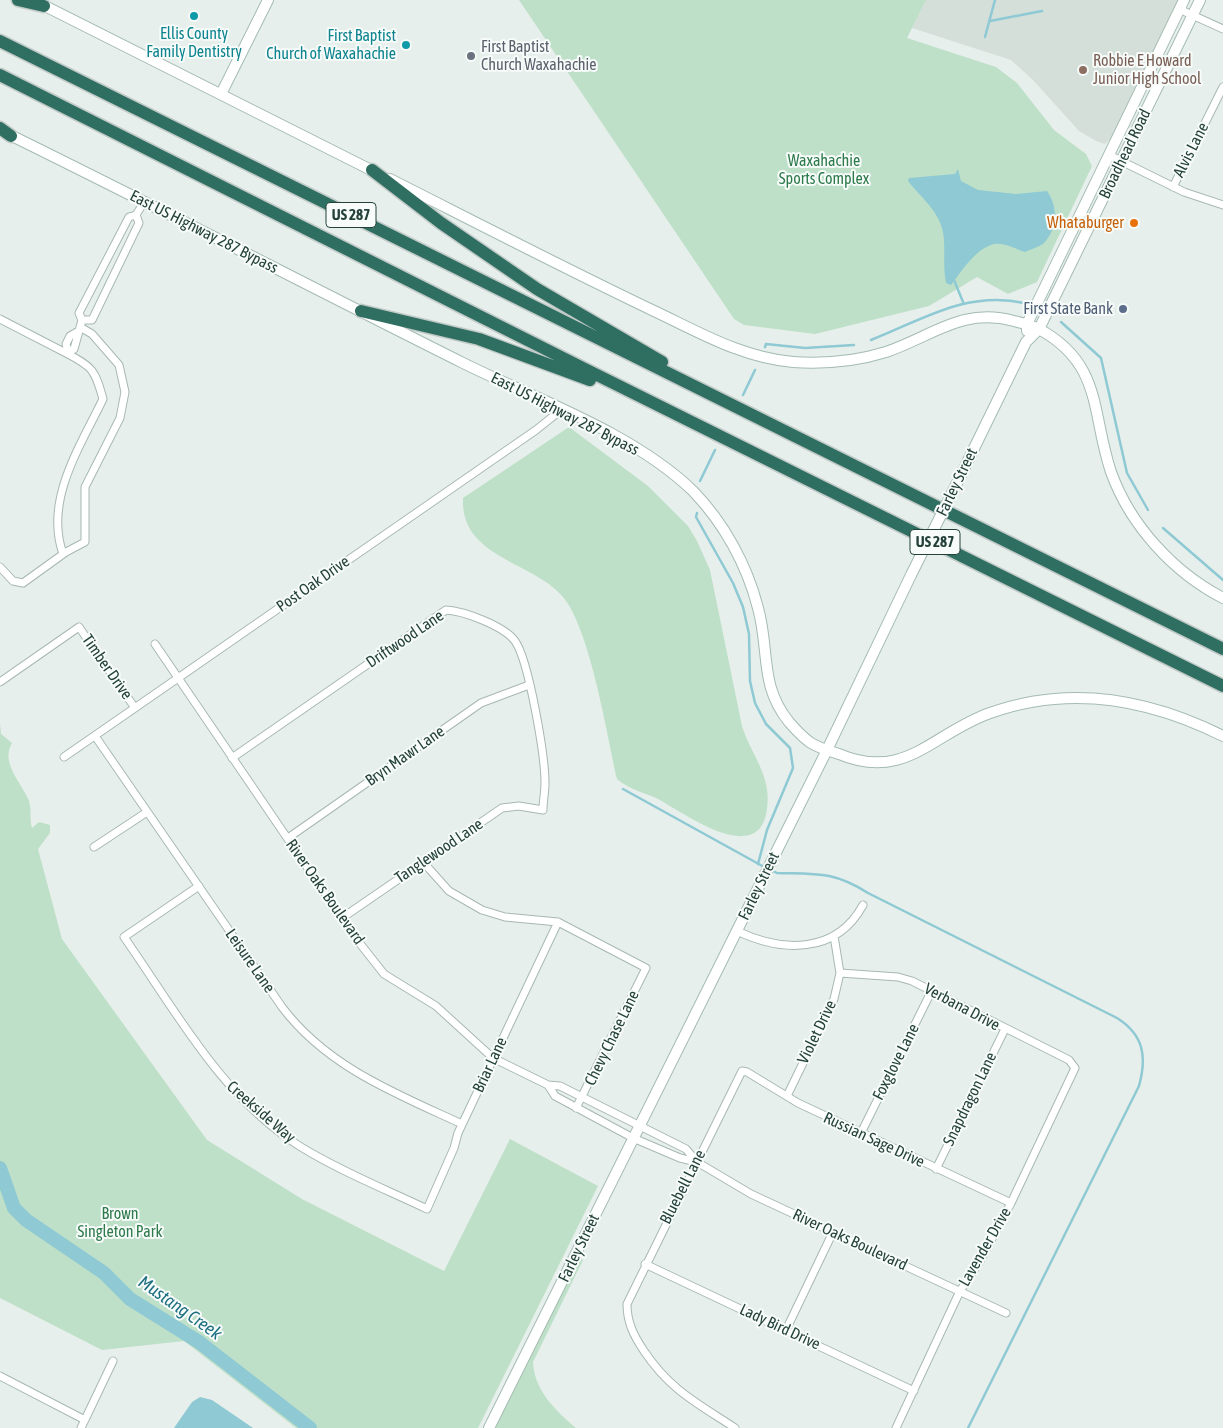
<!DOCTYPE html>
<style>
body{margin:0}
canvas{display:block;background:#e6efeb}
</style>
<canvas width="1223" height="1428"></canvas>
<script>
const ctx = document.querySelector('canvas').getContext('2d');
ctx.lineJoin = 'round';
function fill(path, color) {
  ctx.fillStyle = color;
  ctx.fill(path, 'evenodd');
}
function stroke(path, color, width, dash) {
  ctx.strokeStyle = color;
  ctx.lineWidth = width;
  ctx.lineCap = dash ? 'butt' : 'round';
  ctx.setLineDash(dash || []);
  ctx.stroke(path);
}
function drawText(font, color, halo, rows, align = 'center') {
  ctx.font = font + ' "Asap Condensed",sans-serif';
  ctx.lineWidth = 4;
  ctx.setLineDash([]);
  ctx.textBaseline = 'middle';
  ctx.strokeStyle = halo;
  ctx.fillStyle = color;
  for (const [text, x, y, turn = 0] of rows) {
    ctx.save();
    ctx.translate(x, y);
    ctx.rotate((+turn || 0) * Math.PI / 180);
    ctx.textAlign = isNaN(turn) ? turn : align;
    if (halo) ctx.strokeText(text, 0, 0);
    ctx.fillText(text, 0, 0);
    ctx.restore();
  }
}
fill(new Path2D(`
 M926,0H1178L1112,137L1105,144L1096,141L1079,131L1033,80L1011,60L912,28Z`), '#d4dfda');
fill(new Path2D(`
 M519,0H926L907,38L996,67L1017,83L1054,130L1086,154L1092,166L1037,282L1008,294L977,277L929,306L815,334L744,325L734,319Z
 M569,427L648,486L688,526L697,541L710,570L742,726C751,755 772,775 767,809C759,869 684,813 658,799C643,792 630,790 617,779C607,735 590,629 563,597C533,561 460,558 463,498Z
 M0,723L1,734L12,743C0,763 22,783 29,801C32,811 29,818 32,828L39,822L50,825V833L38,849L62,939L207,1140L302,1199L444,1271L510,1139L598,1186L478,1428H296L184,1341L102,1350L0,1298Z
 M579,1257L583,1260L533,1362C534,1390 556,1411 576,1428H492Z`), '#bfe0c8');
fill(new Path2D(`
 M958,169L961,181L978,190L1016,194L1047,191C1058,206 1058,229 1044,243C1039,247 1031,249 1025,252C1016,249 1004,242 994,244C976,248 961,272 951,285L946,283C943,268 945,255 944,240C943,214 923,200 908,181L909,178L955,174Z
 M200,1397L212,1400L253,1428H174L192,1402Z`), '#8ec9d4');
stroke(new Path2D(`
 M990,21L1042,11
 M985,37L995,0
 M954,280L963,302
 M1061,322L1101,358L1127,473L1148,510
 M871,340C922,320 967,290 1024,303
 M765,347L766,344L805,348L854,345
 M743,395L755,370
 M700,481L715,450
 M697,513L696,517L733,583L743,607L749,634L750,681L755,703L766,724L790,748L793,768L767,830L758,864
 M1163,528L1223,580
 M623,789L766,868
 M771,870L777,873C816,874 833,871 868,893L1117,1018C1144,1035 1147,1057 1139,1086L968,1428`), '#8ec9d4', 2.5);
stroke(new Path2D(`
 M0,1168L14,1208L26,1220L104,1273L130,1299L199,1342L310,1428`), '#8ec9d4', 14);
const street = new Path2D(`
 M1179,9L1223,29
 M1109,155L1184,192L1223,205
 M1173,187L1223,87
 M0,319L66,353L74,349L82,320L79,313L129,217L136,215L144,202
 M82,320H92L139,223L136,215
 M68,351L66,344L70,336L77,332
 M63,554C44,500 80,447 103,399C95,370 93,367 66,353
 M0,567L13,581L23,583L66,552L85,542V487L120,418L125,392L119,365L92,334L80,327
 M155,644L354,936L384,974L436,1006L493,1058L548,1085L560,1086L686,1149L697,1162
 M0,682L79,627L135,708
 M95,736L282,1007C327,1067 397,1094 462,1124
 M64,757L536,430L561,410
 M232,758L446,610C464,611 504,626 515,641C529,661 545,756 545,783C545,792 543,801 543,810L519,806L502,808L342,918
 M288,838L481,703L529,685
 M94,847L147,812
 M423,862L449,891L482,910L505,917L558,922L646,968L576,1108
 M199,886L124,937C176,1011 222,1098 301,1147C340,1171 385,1189 427,1209L454,1148L458,1133L558,922
 M737,931C781,952 836,955 863,905
 M840,973L898,977L912,981L1069,1060L1075,1068L1011,1203L980,1261L960,1291L896,1428
 M548,1085L555,1096L633,1138L680,1158L697,1162L751,1194L1006,1313
 M787,1096L834,999L840,973L834,936
 M861,1133L932,990
 M936,1169L1005,1029
 M645,1264L914,1391
 M786,1330L833,1232
 M0,1376L85,1420
 M81,1428L113,1361
 M735,1428C697,1403 670,1390 644,1351C634,1336 627,1323 627,1304L742,1071L747,1072L798,1103L1011,1203`);
const secondary = new Path2D(`
 M37,2L377,173
 M221,94L268,0
 M6,133C159,208 311,287 463,363C538,400 633,433 693,491C724,523 747,565 758,608C770,651 759,685 789,722C796,730 802,737 811,743C819,748 829,751 839,754C905,782 933,733 990,713C1071,684 1149,699 1223,736
 M390,179C477,223 564,268 652,310C697,331 742,358 793,362C824,364 857,361 886,352C933,336 962,307 1014,321C1022,323 1031,325 1039,329C1103,364 1091,413 1111,472C1130,525 1173,572 1223,598
 M1027,331V324L1184,0
 M961,475L1026,342L1039,329L1200,0
 M489,1428L827,750L911,575`);
const highway = new Path2D(`
 M18,0L44,6
 M0,41L1223,649
 M0,75L583,368L1223,686
 M0,128L11,136
 M372,170L441,223L537,289L662,362
 M361,311L479,339L590,380`);
stroke(street, '#a8b8b2', 9);
stroke(secondary, '#a4bbb3', 12);
stroke(highway, '#c2cac8', 15);
stroke(street, '#fff', 7);
stroke(secondary, '#fff', 10);
stroke(highway, '#2f6f62', 12);
const secondaryBridge = new Path2D(`
 M911,575L961,475`);
stroke(secondaryBridge, '#a4bbb3', 12, []);
stroke(secondaryBridge, '#fff', 10);
for (const [x, y, r, color] of [
 [194,16,5,"#0f9aa8"],
 [406,45,5,"#0f9aa8"],
 [471,56,5,"#6b7280"],
 [1083,70,5,"#8d6e63"],
 [1134,223,5,"#e8710a"],
 [1123,309,5,"#5c6f8a"]
]) {
  const dot = new Path2D();
  dot.arc(x, y, r, 0, 2 * Math.PI);
  ctx.fillStyle = color;
  ctx.fill(dot);
  stroke(dot, '#f7fbf9', 2);
}
for (const [x, y, w] of [
 [351,215,50],
 [935,542,50]
]) {
  const box = new Path2D();
  box.roundRect(x - w / 2, y - 12.5, w, 25, 4);
  ctx.fillStyle = '#f7fbf9';
  ctx.fill(box);
  stroke(box, '#24423a', 1);
}
drawText('bold 15px', '#24423a', null, [
 ["US 287",351,215],
 ["US 287",935,542]
]);
drawText('16px', '#0d838f', '#f7fbf9', [
 ["Ellis County",194,34],
 ["Family Dentistry",194,52],
 ["First Baptist",396,36,"right"],
 ["Church of Waxahachie",396,54,"right"]
]);
drawText('16px', '#5b616d', '#f7fbf9', [
 ["First Baptist",481,47],
 ["Church Waxahachie",481,65]
], 'left');
drawText('16px', '#785e54', '#f7fbf9', [
 ["Robbie E Howard",1093,61],
 ["Junior High School",1093,79]
], 'left');
drawText('16px', '#24423a', '#f7fbf9', [
 ["Alvis Lane",1191,150,-63],
 ["Broadhead Road",1125,154,-64],
 ["East US Highway 287 Bypass",204,232,27],
 ["East US Highway 287 Bypass",565,414,27],
 ["Farley Street",957,482,-64],
 ["Post Oak Drive",313,584,-35],
 ["Driftwood Lane",405,639,-34],
 ["Timber Drive",107,667,55],
 ["Bryn Mawr Lane",405,756,-35],
 ["Tanglewood Lane",439,851,-34],
 ["Farley Street",759,886,-64],
 ["River Oaks Boulevard",325,892,55],
 ["Leisure Lane",250,961,55],
 ["Verbana Drive",962,1007,28],
 ["Violet Drive",817,1032,-64],
 ["Chevy Chase Lane",612,1038,-64],
 ["Foxglove Lane",896,1062,-63],
 ["Briar Lane",490,1065,-65],
 ["Snapdragon Lane",970,1099,-64],
 ["Creekside Way",261,1112,41],
 ["Russian Sage Drive",874,1140,25],
 ["Bluebell Lane",683,1187,-63],
 ["River Oaks Boulevard",850,1240,25],
 ["Lavender Drive",985,1247,-60],
 ["Farley Street",579,1248,-64],
 ["Lady Bird Drive",780,1327,25]
]);
drawText('16px', '#2d7a4b', '#f7fbf9', [
 ["Waxahachie",824,161],
 ["Sports Complex",824,179],
 ["Brown",120,1214],
 ["Singleton Park",120,1232]
]);
drawText('16px', '#c56008', '#f7fbf9', [
 ["Whataburger",1124,223]
], 'right');
drawText('16px', '#4e5e75', '#f7fbf9', [
 ["First State Bank",1113,309]
], 'right');
drawText('italic 18px', '#1c6f80', '#f7fbf9', [
 ["Mustang Creek",180,1308,35]
]);
</script>
